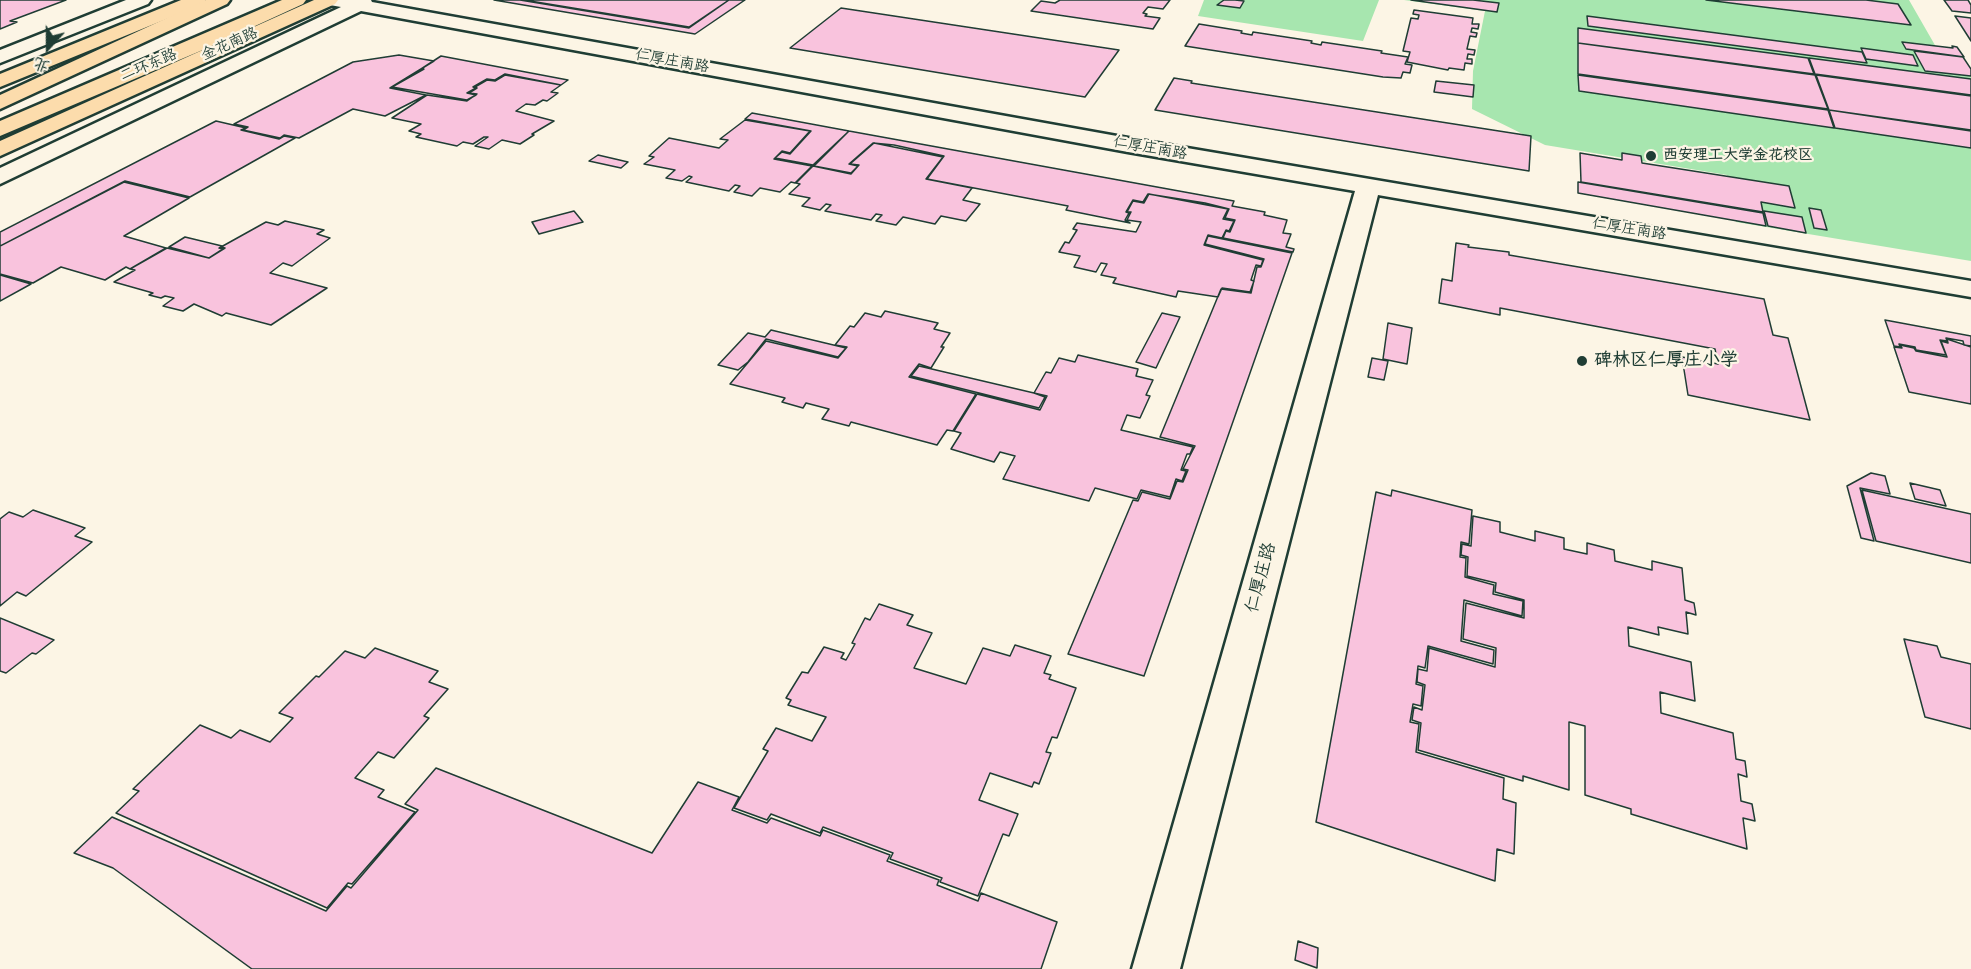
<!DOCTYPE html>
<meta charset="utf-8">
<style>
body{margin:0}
#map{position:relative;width:1971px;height:969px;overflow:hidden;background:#fcf5e5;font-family:"Architects Daughter","LXGW WenKai TC",sans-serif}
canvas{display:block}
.north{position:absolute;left:18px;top:18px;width:60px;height:60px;-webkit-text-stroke:4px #fcf5e5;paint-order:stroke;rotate:201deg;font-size:16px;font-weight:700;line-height:24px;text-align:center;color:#1f3d34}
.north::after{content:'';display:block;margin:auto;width:21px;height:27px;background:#1f3d34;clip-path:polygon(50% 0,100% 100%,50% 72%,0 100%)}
</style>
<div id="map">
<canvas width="1971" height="969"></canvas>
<div class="north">北</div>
</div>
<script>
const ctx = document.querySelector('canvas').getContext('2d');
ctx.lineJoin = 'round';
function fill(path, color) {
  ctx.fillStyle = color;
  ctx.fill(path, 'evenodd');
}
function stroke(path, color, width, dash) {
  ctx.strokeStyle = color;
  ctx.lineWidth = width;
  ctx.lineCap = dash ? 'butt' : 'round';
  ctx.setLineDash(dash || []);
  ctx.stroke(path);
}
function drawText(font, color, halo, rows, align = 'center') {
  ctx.font = font + ' "Architects Daughter","LXGW WenKai TC",sans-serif';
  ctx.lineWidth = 4.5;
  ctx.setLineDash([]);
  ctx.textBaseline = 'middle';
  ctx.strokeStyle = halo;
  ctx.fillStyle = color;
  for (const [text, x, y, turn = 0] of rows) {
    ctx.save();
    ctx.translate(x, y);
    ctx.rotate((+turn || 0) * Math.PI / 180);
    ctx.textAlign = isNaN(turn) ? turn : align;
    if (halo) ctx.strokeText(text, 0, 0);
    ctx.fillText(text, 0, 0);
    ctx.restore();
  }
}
fill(new Path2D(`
 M1204,0H1379L1363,41L1198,16Z
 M1404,0H1909L1951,73L1971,76V261L1736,222L1727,175L1545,145L1472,109L1473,71L1485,11Z`), '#a7e6af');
const building = new Path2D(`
 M0,0H66L10,21L17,22L0,29Z
 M494,0H520L689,28L729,0H745L695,34Z
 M524,0H729L689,27Z
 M1060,0H1170L1163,9L1148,7L1143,13L1147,14L1145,16L1160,18L1153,29L1031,11L1041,1L1055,3Z
 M1224,0H1235L1244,1L1240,8L1217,5Z
 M1411,0H1473L1499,3L1497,12Z
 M1706,0H1866L1898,4L1911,25Z
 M1944,0H1968L1971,5V13L1952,11Z
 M841,8L1119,50L1085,97L790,48Z
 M1414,10L1473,18L1472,24H1479L1478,29L1472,28L1471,32L1477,33L1476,37L1470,36L1467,49L1475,50L1474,55L1468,54L1467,59H1472V64L1465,63L1464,70L1449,68L1448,70L1407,62L1410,52L1403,51L1411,18L1418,19L1419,15L1413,14Z
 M1587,16L1862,52L1867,63L1588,26Z
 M1955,16L1971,18V41Z
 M1199,24L1242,31L1241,33L1252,35L1253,32L1312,41L1311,43L1321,45L1322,42L1382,51L1381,53L1408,57L1405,64L1412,65L1410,73L1403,72L1401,78L1383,77L1185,46Z
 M1578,28L1808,58L1814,74L1578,43Z
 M1902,42L1953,48L1952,46L1957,47L1964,57L1906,49Z
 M1578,43L1815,75L1828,109L1578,74Z
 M1861,48L1913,55L1918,66L1866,59Z
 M1914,51L1963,57L1971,69V76L1925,71Z
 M399,55L434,61L390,88L426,95L385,116L353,109L299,138L284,135L280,138L243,130L248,127L234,124L353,62Z
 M441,56L568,80L561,85L505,74L495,80L487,79L473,87L476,88L467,93L476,95L467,100L392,87L424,69H421Z
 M1809,58L1971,79V95L1815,74Z
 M505,75L561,85L551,92L558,93L547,101L543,100L535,105L526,104L516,111L554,121L532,134L534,135L520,144L502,140L489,149L475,146L488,137H484L473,144L463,142L457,146L416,137L421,134L409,131L421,124L392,118L427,95L467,101L477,94L469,93L477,88L475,87L487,80L495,81Z
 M1578,75L1828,110L1834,128L1579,91Z
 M1816,75L1971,96V130L1829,110Z
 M1174,78L1192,81L1191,83L1531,136L1529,171L1155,110Z
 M1436,81L1474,85L1473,97L1434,92Z
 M1829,110L1971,131V148L1835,128Z
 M752,113L849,131L813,165L775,158L782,152L790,154L811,131L745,119Z
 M745,120L810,131L790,153L782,151L774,159L812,166L795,183L791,182L780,192L760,188L752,196L734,192L740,186L735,185L729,191L686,182L692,177L689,176L682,181L666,178L675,170L644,164L654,157L649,156L669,138L719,148L728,140L720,139Z
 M216,121L246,128L241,130L279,139L284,136L295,138L190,197L125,181L0,246V232Z
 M849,131L1234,201L1232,206L1265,212L1264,215L1287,220L1283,233L1291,234L1286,247L1294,249L1293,252L1223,238L1226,231L1230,232L1235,220L1225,218L1229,209L1205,203L1148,194L1143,202L1133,200L1126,212L1129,213L1125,220L1130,223L1066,210L1068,206L927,179L944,156L894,145L873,143L849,164L858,166L851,173L814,166Z
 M874,143L943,157L926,179L972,188L963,200L980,204L966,221L941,216L935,224L903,217L896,225L876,221L882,215L876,214L871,220L825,211L831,205L826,204L820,210L802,206L810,198L789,194L800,184L796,183L813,166L851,174L859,165L850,164Z
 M1580,153L1622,160V153L1641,156L1642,163L1789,186L1795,208L1761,202L1763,212L1581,182Z
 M598,155L628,162L621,168L589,161Z
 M124,182L189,198L124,236L166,248L130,269L126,267L105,280L61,267L33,283L0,274V246Z
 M1578,182L1763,213L1766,226L1578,193Z
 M1149,194L1228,209L1223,219L1234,221L1229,231L1226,230L1222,238L1208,235L1204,245L1263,260L1261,266L1256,265L1251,280L1254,281L1250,292L1222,288L1218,297L1178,291L1176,297L1113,283L1116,278L1101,275L1107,264L1101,263L1096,272L1074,267L1080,256L1059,252L1065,242L1069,243L1077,230L1073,229L1077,223L1136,232L1141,222L1127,220L1131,212H1127L1133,201L1144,203Z
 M1809,208L1821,210L1827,230L1814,228Z
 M574,211L583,222L539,234L532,222Z
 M1764,211L1802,217L1806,233L1768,226Z
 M285,221L324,230L317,234L330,238L292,266L283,263L270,273L327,288L271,325L226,313L222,316L194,304L183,311L163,306L174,298L165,296L161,298L149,295L153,293L114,282L135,270L130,269L167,248L209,258L225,248L221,247L266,222L278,225Z
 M1208,236L1292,253L1144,676L1068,654L1133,500L1138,501L1142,492L1170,499L1177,481L1183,482L1188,470L1183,469L1195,446L1160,437L1221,289L1251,293L1257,267H1261L1264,259L1205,244Z
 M185,237L222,246L219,248L223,249L209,258L169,247Z
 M1456,243L1469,245L1468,247L1509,252V255L1764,299L1773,335L1788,338L1810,420L1688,395L1682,357L1718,364L1715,349L1500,308V315L1439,303L1442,279L1452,281Z
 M0,275L31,284L0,301Z
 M885,311L938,323L934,329L950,333L941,347H944L931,368L919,364L909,377L976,394L953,431L947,430L937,445L851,422L849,426L822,419L829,409L806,403L803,408L782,402L785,398L730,384L766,341L838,358L847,347L835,345L850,326L854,327L865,313L881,317Z
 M1162,313L1180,317L1156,368L1136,362Z
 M1885,320L1971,336V346L1964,345L1963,341L1946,338L1947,341L1940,340L1946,355L1916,350L1915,347L1899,344L1900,347L1894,346Z
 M1388,323L1412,328L1407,364L1383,359Z
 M771,330L846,348L838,357L766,339L748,362L738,370L718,365L748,333L765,337Z
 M1947,339L1971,347V404L1909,392L1894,347L1902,348L1900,345L1914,348L1916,351L1947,357L1941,341L1948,343Z
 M1078,355L1138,369L1136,376L1153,380L1146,395L1150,396L1140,418L1127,415L1121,430L1193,447L1190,454H1187L1181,470L1186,471L1182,481L1176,479L1170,497L1141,490L1137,499L1095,488L1089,501L1003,479L1015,456L1000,452L994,462L951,449L961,433L954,431L977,394L1040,410L1047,396L1034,393L1046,372L1051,373L1059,358L1075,362Z
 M1372,358L1388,361L1384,380L1368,377Z
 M919,366L1034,393L1045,397L1039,408L911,376Z
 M1871,473L1885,476L1890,494L1860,488L1874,541L1861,538L1847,486Z
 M1910,483L1940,490L1946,506L1915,499Z
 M1392,490L1472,510L1469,544L1461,542L1460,557L1466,558L1465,577L1494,585L1493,594L1523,601L1522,616L1464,600L1461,641L1494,650L1493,664L1428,646L1425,668L1418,666L1416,684L1423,686L1421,706L1413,704L1410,722L1419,724L1416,752L1504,778L1503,799L1516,803L1514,854L1497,849L1495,881L1316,822L1376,492L1391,496Z
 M1862,490L1971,514V563L1876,541Z
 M33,510L85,528L75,536L92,542L26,596L17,592L0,606V519L9,512L23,517Z
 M1473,516L1500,522V532L1535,541V531L1564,538V549L1587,554V543L1614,550L1615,561L1652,570V561L1682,568L1685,600L1694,603L1696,615L1686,612L1688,634L1658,627L1659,635L1628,627L1629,646L1691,662L1695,701L1660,692L1661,713L1733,733L1736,759L1745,761L1747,777L1738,774L1741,801L1752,804L1755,821L1743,818L1747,849L1631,814V809L1585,795V726L1569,722V790L1523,776V781L1418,750L1421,723L1412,720L1414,707L1422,710L1425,685L1417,682L1418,669L1427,671L1429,648L1495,667L1496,648L1463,639L1466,603L1524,618V600L1495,592L1496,583L1467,576L1468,557L1461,555L1462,544L1471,546Z
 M879,604L913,615L907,625L932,633L914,668L966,684L983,648L1010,656L1015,645L1051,656L1044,673L1051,675L1049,679L1076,688L1057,738L1052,737L1046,752L1051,753L1039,784L1034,782L1032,787L990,773L979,800L1018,814L1009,836L1003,834L978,896L940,882L942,878L890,859L893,853L823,827L820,833L771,814L767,820L734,808L768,751L763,749L776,728L812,741L826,717L788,705L791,700L786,698L802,672L808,673L824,647L844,653L841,658L846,660L855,644L852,643L865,618L870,620Z
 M0,618L54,640L36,654L32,653L6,673L0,671Z
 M1904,639L1937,646L1941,657L1971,664V729L1925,717Z
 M375,648L438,671L429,682L448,689L424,716L429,718L394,758L378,752L355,778L384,790L378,797L415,812L352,884L348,883L327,908L116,813L139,791L133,789L200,725L231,738L240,730L270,742L293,718L279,713L316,676L319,677L345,651L365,658Z
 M436,768L652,853L698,782L739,797L732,810L767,823L771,818L820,836L823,830L890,855L887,861L939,880L937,885L978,901L981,893L1057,922L1041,969H252L113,868L74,853L112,817L326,911L347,886L351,888L418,810L405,804Z
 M1298,941L1318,948L1317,968L1295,960Z`);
fill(building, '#f9c3dd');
stroke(building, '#1f3d34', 1.5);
const minor = new Path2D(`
 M126,0H151L148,4L0,63V50Z
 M321,0H371L372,2L1128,138L1971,281V297L1378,195L1180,969H1132L1355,191L1128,152L361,11L0,184V168L341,7L324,4Z`);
const major = new Path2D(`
 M181,0H206L203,4L0,87V74Z
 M314,0H338L335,4L0,156V141Z`);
const highway = new Path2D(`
 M206,0H230L227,4L0,109V95Z
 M282,0H306L303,4L205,49L0,136V121Z`);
stroke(minor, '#1f3d34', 5);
stroke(major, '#1f3d34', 5);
stroke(highway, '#1f3d34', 5);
fill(minor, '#fcf5e5');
fill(major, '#fcdcac');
fill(highway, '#fcdcac');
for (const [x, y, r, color] of [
 [1651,156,6,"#1f3d34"],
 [1582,361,6,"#1f3d34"]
]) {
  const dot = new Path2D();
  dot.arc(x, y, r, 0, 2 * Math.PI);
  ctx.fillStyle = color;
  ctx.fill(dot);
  stroke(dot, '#fcf5e5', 2);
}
drawText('15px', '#1f3d34', '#fcf5e5', [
 ["金花南路",230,45,-24],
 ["仁厚庄南路",672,62,10],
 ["二环东路",149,66,-23],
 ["仁厚庄南路",1150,149,10],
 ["仁厚庄南路",1629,230,9]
]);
drawText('bold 15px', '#1f3d34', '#fcf5e5', [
 ["西安理工大学金花校区",1663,156]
], 'left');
drawText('bold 18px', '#1f3d34', '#fcf5e5', [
 ["碑林区仁厚庄小学",1594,361]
], 'left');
drawText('18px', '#1f3d34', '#fcf5e5', [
 ["仁厚庄路",1262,578,-75]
]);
</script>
